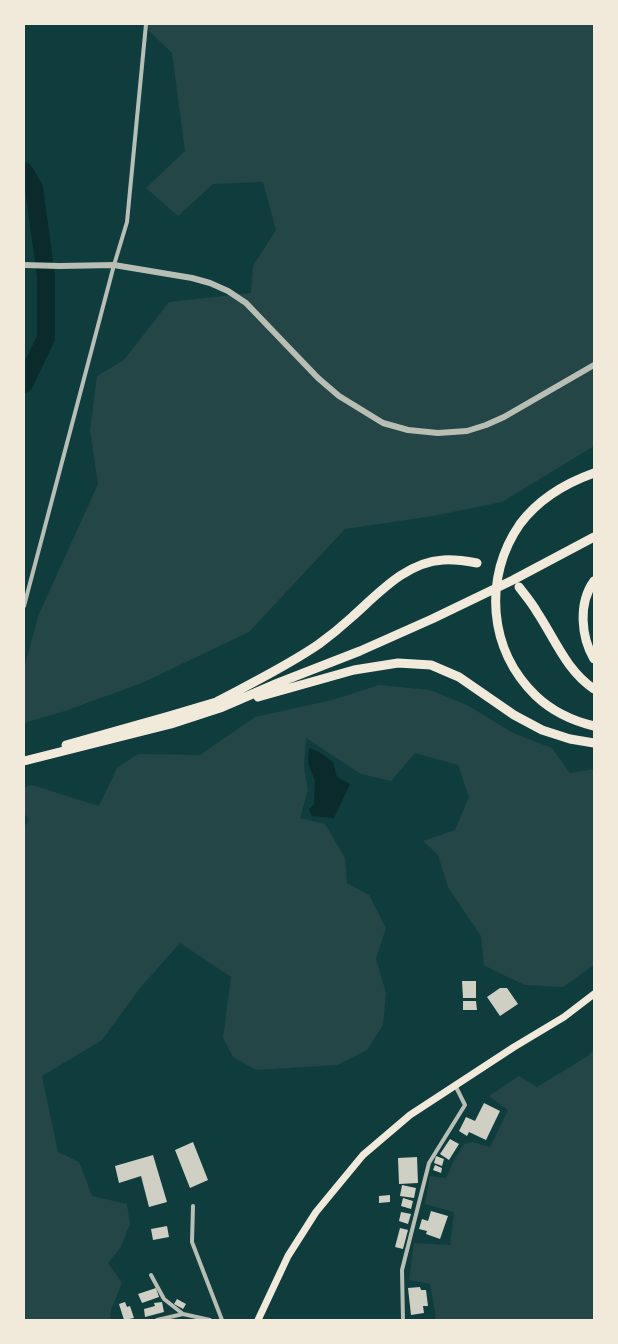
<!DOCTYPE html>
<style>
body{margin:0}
#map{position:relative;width:618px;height:1344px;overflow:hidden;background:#0f3d3e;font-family:Georgia,serif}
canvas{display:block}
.frame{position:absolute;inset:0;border:25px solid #f1e9da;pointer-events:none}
</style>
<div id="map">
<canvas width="618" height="1344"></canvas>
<div class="frame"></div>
</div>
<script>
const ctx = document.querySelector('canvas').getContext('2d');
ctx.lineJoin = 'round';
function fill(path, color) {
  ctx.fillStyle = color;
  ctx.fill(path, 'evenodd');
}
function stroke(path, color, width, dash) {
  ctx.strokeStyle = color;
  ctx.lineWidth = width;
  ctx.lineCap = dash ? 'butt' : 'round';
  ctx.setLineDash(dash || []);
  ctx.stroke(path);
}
fill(new Path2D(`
 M146,24H594V446L502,502L433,516L345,529L249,632L142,683L65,711L24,723V668L39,614L98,484L90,430L97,376L124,360L169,302L251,293L253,266L276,230L263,182L213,184L178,216L146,188L185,151L172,53L145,27Z
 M379,685L430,690L467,705L513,733L552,748L570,773L594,769V965L563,987L525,985L497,972L484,965L481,936L448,887L438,855L423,841L455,830L469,797L458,765L415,753L391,781L361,774L306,738L304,767L308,790L300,818L325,824L345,858L347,883L369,895L386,928L376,959L386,993L383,1025L367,1050L337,1065L256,1070L233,1057L223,1038L231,977L180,943L140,988L102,1040L42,1076L58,1152L79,1162L92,1196L127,1204L130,1224L121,1247L108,1263L122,1283L111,1310L110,1320H24V827L29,820L24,813V787L32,785L99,806L117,768L138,754L200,755L255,717L332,700Z
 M594,1050V1320H434L436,1317L430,1284L409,1280L414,1243L450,1245L454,1212L425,1204L430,1176L446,1178L454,1160L464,1144L472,1142L490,1147L508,1110L489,1096L519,1076L537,1087L588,1056Z`), '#244646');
fill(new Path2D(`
 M309,748L319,752L333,762L337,777L350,784L334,818L312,816L309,809L314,804L315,781L308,763Z`), '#0a2a2b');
stroke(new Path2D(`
 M24,171L34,188L46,276V338L24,384`), '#0a2a2b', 18);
fill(new Path2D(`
 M462,981H476V998H463Z
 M500,988H507L518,1004L500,1016L487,997Z
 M463,1001H476L477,1010H463Z
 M484,1103L500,1111L486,1140L469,1132L467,1136L459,1131L466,1117L475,1121Z
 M450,1139L459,1144L449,1160L440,1154Z
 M193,1142L208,1180L190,1188L175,1150Z
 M153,1155L167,1202L149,1207L141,1176L119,1183L115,1166Z
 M436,1156L444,1159L442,1166L434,1163Z
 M417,1157L418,1183L399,1184L398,1158Z
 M435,1165L442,1168L441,1173L433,1170Z
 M402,1185L416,1188L414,1198L400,1196Z
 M390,1195V1202L379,1203V1196Z
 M403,1198L413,1201L411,1209L401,1206Z
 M431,1211L448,1216L440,1239L426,1234L427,1231L419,1229L422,1219L428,1221Z
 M401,1212L411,1214L408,1224L399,1221Z
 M167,1226L169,1237L153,1240L151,1229Z
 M400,1228L408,1230L403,1249L395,1247Z
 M420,1287L421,1290H426L428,1306H423L424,1313L411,1315L408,1288Z
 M156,1288L159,1297L142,1303L138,1294Z
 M177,1299L186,1304L183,1309L174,1304Z
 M125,1302L127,1307L130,1306L134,1318L124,1320L119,1304Z
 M162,1302L164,1312L145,1317L144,1309L155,1306L154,1303Z`), '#cfcfc3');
stroke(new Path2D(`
 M24,606L114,265L127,222L146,24
 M193,1206L192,1242L222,1320
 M151,1275L164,1299L183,1314
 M157,1320L183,1314L210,1320
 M403,1320L402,1270L429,1163L465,1105L455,1085`), '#b8beb3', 4);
stroke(new Path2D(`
 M24,265L60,266L114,265L192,278L210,283L228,291L246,303L318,378L339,396L383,423L408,430L438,433L467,431L486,425L504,417L594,365`), '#b8beb3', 6);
stroke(new Path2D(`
 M258,1320L288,1256L316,1212L363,1155L410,1115L514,1047L564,1017L594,994`), '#f1e9da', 7);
stroke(new Path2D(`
 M594,473C566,483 538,500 520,524C483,577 488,650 536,696C552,711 573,721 594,726
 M594,581C578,603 581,637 594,659
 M519,587C525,595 532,603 537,612C555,639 566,670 594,689
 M258,697L354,670L398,663L431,665L459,677L514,715L542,730L570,739L594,743
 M218,701C252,683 287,666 319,644C330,636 341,627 352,617C378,594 406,562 443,560C455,559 466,561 477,563
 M66,745L169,716L223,700
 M24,761L171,724L220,708L278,683L360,651L432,619L513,580L594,537`), '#f1e9da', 9);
</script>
